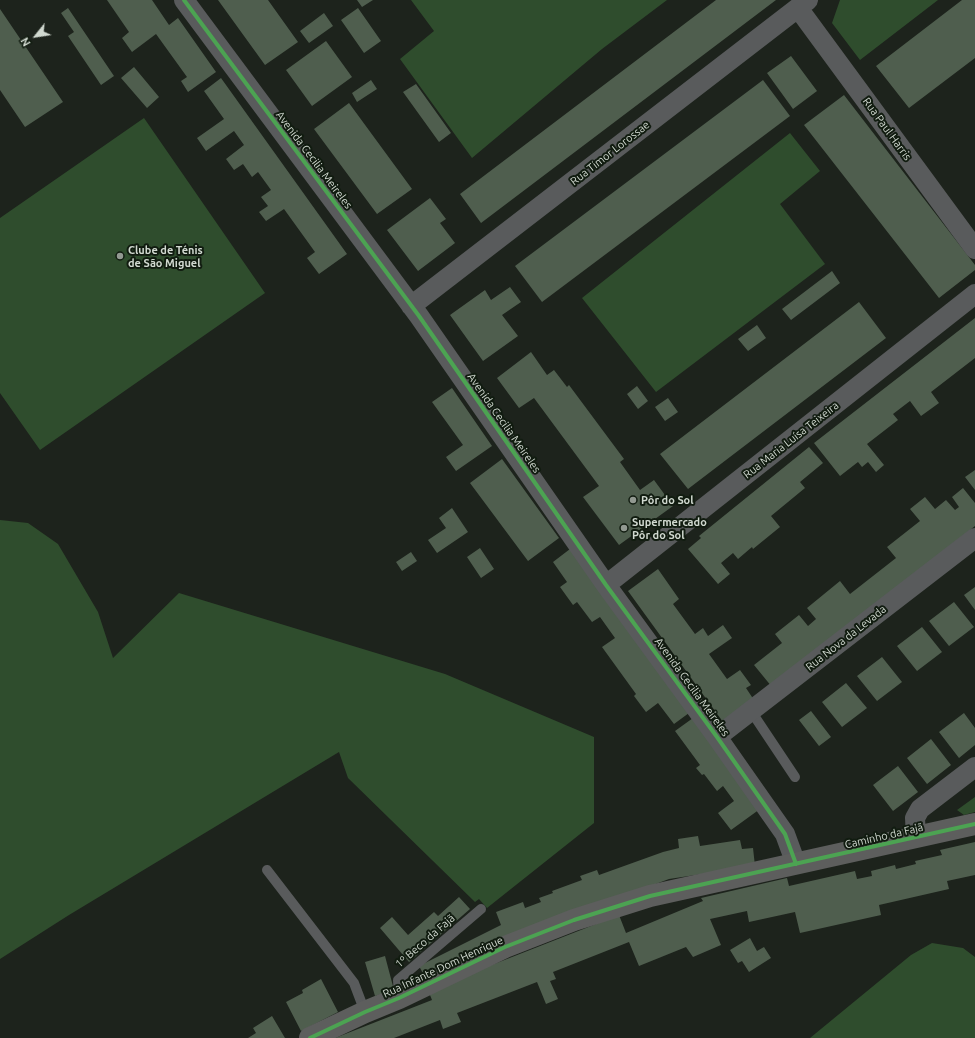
<!DOCTYPE html>
<meta charset="utf-8">
<style>
body{margin:0}
#map{position:relative;width:975px;height:1038px;overflow:hidden;background:#1d231c;font-family:Ubuntu,sans-serif}
canvas{display:block}
.north{position:absolute;left:16px;top:16px;width:40px;height:40px;-webkit-text-stroke:3px #111c10;paint-order:stroke;rotate:240deg;font-size:11px;font-weight:700;line-height:16px;text-align:center;color:#d1d9d0}
.north::after{content:'';display:block;margin:auto;width:14px;height:18px;background:#d1d9d0;clip-path:polygon(50% 0,100% 100%,50% 72%,0 100%)}
</style>
<div id="map">
<canvas width="975" height="1038"></canvas>
<div class="north">N</div>
</div>
<script>
const ctx = document.querySelector('canvas').getContext('2d');
ctx.lineJoin = 'round';
function fill(path, color) {
  ctx.fillStyle = color;
  ctx.fill(path, 'evenodd');
}
function stroke(path, color, width, dash) {
  ctx.strokeStyle = color;
  ctx.lineWidth = width;
  ctx.lineCap = dash ? 'butt' : 'round';
  ctx.setLineDash(dash || []);
  ctx.stroke(path);
}
function drawText(font, color, halo, rows, align = 'center') {
  ctx.font = font + ' Ubuntu,sans-serif';
  ctx.lineWidth = 4;
  ctx.setLineDash([]);
  ctx.textBaseline = 'middle';
  ctx.strokeStyle = halo;
  ctx.fillStyle = color;
  for (const [text, x, y, turn = 0] of rows) {
    ctx.save();
    ctx.translate(x, y);
    ctx.rotate((+turn || 0) * Math.PI / 180);
    ctx.textAlign = isNaN(turn) ? turn : align;
    if (halo) ctx.strokeText(text, 0, 0);
    ctx.fillText(text, 0, 0);
    ctx.restore();
  }
}
fill(new Path2D(`
 M411,0H667L602,49L472,158L400,59L434,31Z
 M840,0H938L860,60L832,23Z
 M144,118L265,293L40,450L0,393V218Z
 M790,133L820,171L780,204L825,264L656,392L582,298Z
 M0,520L28,523L58,544L98,612L113,658L179,593L445,674L594,737V823L487,908L479,899L475,902L348,778L339,752L69,915L0,959Z
 M975,797V812L964,815L957,810Z
 M932,943L963,948L975,957V1038H810L911,955Z`), '#2f4d2d');
fill(new Path2D(`
 M107,0H152L169,25L178,18L216,72L188,92L181,81L187,77L156,34L132,52L122,38L129,32Z
 M218,0H268L298,42L265,65Z
 M357,0H373L362,7Z
 M716,0H776L481,223L460,194Z
 M962,0H975V58L909,108L876,66Z
 M68,8L114,76L101,85L68,36L74,32L61,13Z
 M358,8L381,41L364,53L341,20Z
 M0,9L63,102L25,127L0,90Z
 M324,13L333,26L309,43L300,31Z
 M326,41L352,77L312,106L286,70Z
 M791,56L817,91L793,109L767,73Z
 M134,67L159,97L147,108L121,78Z
 M221,78L347,254L319,274L307,258L315,252L284,209L266,221L259,212L268,206L261,197L271,190L258,172L252,177L243,164L234,170L226,159L244,145L234,131L206,151L197,138L224,119L204,91Z
 M371,80L377,89L357,102L352,93Z
 M763,80L790,116L542,302L515,266Z
 M416,84L451,133L439,142L403,92Z
 M844,95L975,265V270L939,298L804,125Z
 M349,103L412,189L377,214L314,129Z
 M430,198L446,219L440,223L455,243L418,271L387,230Z
 M832,271L840,283L791,320L782,309Z
 M510,287L521,302L502,315L518,336L483,361L450,315L485,290L491,300Z
 M859,302L886,338L688,489L660,454Z
 M975,318V358L931,392L939,403L921,416L910,401L893,414L898,420L867,444L884,465L876,472L868,462L862,467L858,462L840,476L814,443Z
 M757,325L766,338L748,351L738,339Z
 M531,352L547,375L554,370L567,387L569,385L624,459L620,462L640,490L654,480L673,506L619,545L583,497L599,486L534,398L519,408L497,378Z
 M637,386L648,401L638,409L627,394Z
 M452,388L492,446L456,471L446,457L463,445L432,402Z
 M668,398L678,412L665,421L655,407Z
 M809,447L823,463L800,482L805,488L771,516L780,527L753,549L752,547L738,559L733,553L721,563L730,574L718,584L688,549L701,538L699,536Z
 M502,459L559,538L528,561L470,483Z
 M975,470V490L965,477Z
 M963,488L975,503V526L772,687L754,665L782,643L775,634L799,615L808,626L816,619L807,608L840,581L850,594L896,558L887,547L920,521L910,509L925,497L935,509L946,500L955,510L959,507L952,497Z
 M452,508L468,532L437,553L428,540L446,528L439,518Z
 M480,548L494,569L481,578L467,557Z
 M570,549L689,713L674,724L658,703L646,712L634,696L636,694L602,647L615,638L600,617L592,622L577,602L573,605L560,587L567,582L553,562Z
 M411,552L417,561L402,571L396,562Z
 M658,569L679,599L673,604L695,634L703,628L708,636L723,625L732,638L709,654L727,679L740,670L751,685L746,688L754,700L723,722L628,591Z
 M975,587V610L964,595Z
 M954,602L974,627L949,646L929,621Z
 M922,627L942,652L917,671L897,646Z
 M882,657L902,682L877,701L857,676Z
 M846,683L867,708L842,727L822,702Z
 M811,711L831,737L819,746L799,720Z
 M964,713L975,728V745L959,758L939,732Z
 M693,718L760,809L731,830L718,813L734,801L723,786L717,791L704,774L702,775L696,768L700,765L675,731Z
 M931,739L951,765L927,784L907,758Z
 M898,766L918,792L893,811L873,785Z
 M698,836L700,846L740,840L742,849L753,848L755,866L669,879L501,942L426,979L419,966L501,925L496,912L523,902L525,908L541,902L539,898L553,893L552,891L582,880L580,876L597,870L599,875L663,852L679,848L678,839Z
 M975,842V875L947,881L949,889L879,905L881,915L800,933L795,912L749,922L747,911L710,919L721,945L693,957L686,947L639,966L629,942L553,972L556,979L550,981L558,999L546,1004L537,982L457,1013L461,1022L443,1029L440,1020L394,1038H335L432,1000L428,990L619,915L626,933L703,901L701,898L787,878L789,886L855,871L857,879L872,876L871,871L895,865L896,869L916,864L915,861L942,855L940,850Z
 M459,897L470,909L409,962L380,928L392,917L408,935L434,912L438,916Z
 M750,938L757,951L764,947L771,958L749,972L742,961L738,963L730,950Z
 M385,956L394,990L375,996L365,962Z
 M321,979L338,1012L301,1031L286,1002L303,993L302,990Z
 M272,1016L285,1038H248L256,1033L253,1028Z`), '#4f5e4e');
stroke(new Path2D(`
 M751,711L795,777
 M267,870L354,983L365,1012
 M399,998L398,980L481,909`), '#595b5c', 10);
stroke(new Path2D(`
 M184,0L419,316L606,585L717,737L785,834L796,864
 M798,8L975,249
 M411,306L808,0
 M606,585L975,294
 M717,737L975,538
 M916,837L915,818L920,809L975,767`), '#595b5c', 20);
stroke(new Path2D(`
 M310,1038L365,1012L399,998L505,947L574,920L650,896L975,824`), '#5d5e5d', 22);
stroke(new Path2D(`
 M184,0L419,316L606,585L717,737L785,834L796,864
 M310,1038L365,1012L399,998L505,947L574,920L650,896L975,824`), '#4ca352', 4);
for (const [x, y, r, color] of [
 [120,256,4,"#929991"],
 [633,500,4,"#929991"],
 [624,528,4,"#929991"]
]) {
  const dot = new Path2D();
  dot.arc(x, y, r, 0, 2 * Math.PI);
  ctx.fillStyle = color;
  ctx.fill(dot);
  stroke(dot, '#111c10', 1.5);
}
drawText('11px', '#d1d9d0', '#111c10', [
 ["Rua Paul Harris",887,129,54],
 ["Rua Timor Lorossae",610,153,-38],
 ["Avenida Cecilia Meireles",314,160,53],
 ["Avenida Cecilia Meireles",504,423,55],
 ["Rua Maria Luísa Teixeira",791,440,-38],
 ["Rua Nova da Levada",846,638,-38],
 ["Avenida Cecilia Meireles",692,687,54],
 ["Caminho da Fajã",884,836,-13],
 ["1º Beco da Fajã",425,941,-41],
 ["Rua Infante Dom Henrique",443,967,-25]
]);
drawText('bold 11px', '#d1d9d0', '#111c10', [
 ["Clube de Ténis",128,250],
 ["de São Miguel",128,263],
 ["Pôr do Sol",641,500],
 ["Supermercado",632,522],
 ["Pôr do Sol",632,535]
], 'left');
</script>
